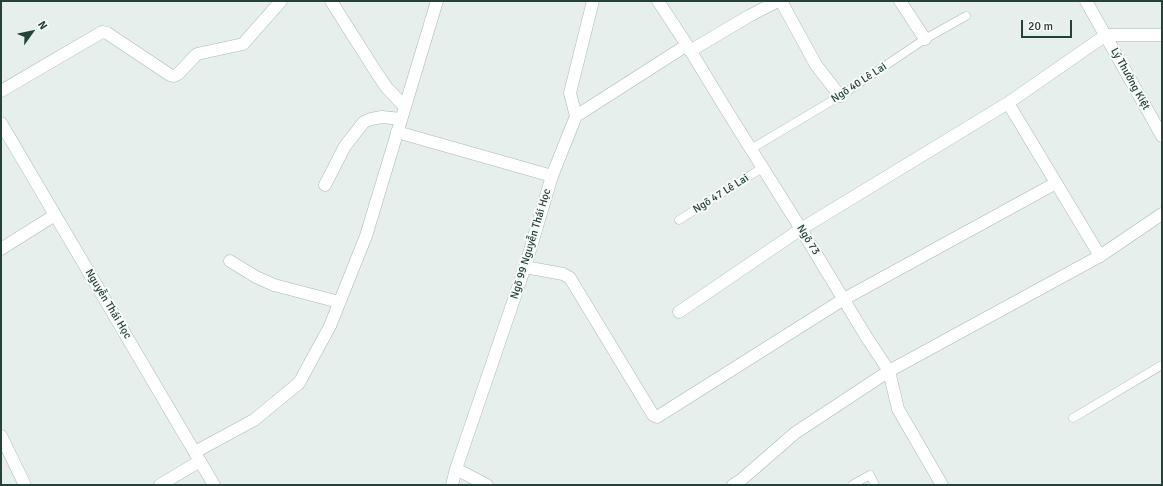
<!DOCTYPE html>
<meta charset="utf-8">
<style>
body{margin:0}
#map{position:relative;width:1163px;height:486px;overflow:hidden;background:#e6efeb;font-family:Signika,sans-serif}
canvas{display:block}
.frame{position:absolute;inset:0;border:2px solid #24423a;pointer-events:none}
.north{position:absolute;left:12px;top:12px;width:40px;height:40px;-webkit-text-stroke:3px #f7fbf9;paint-order:stroke;rotate:57deg;font-size:11px;font-weight:700;line-height:16px;text-align:center;color:#24423a}
.north::after{content:'';display:block;margin:auto;width:14px;height:18px;background:#24423a;clip-path:polygon(50% 0,100% 100%,50% 72%,0 100%)}
.scale{position:absolute;left:1021px;top:20px;width:51px;height:18px;box-sizing:border-box;border:2px solid #24423a;border-top:0;padding-left:5px;font-size:12px;line-height:14px;white-space:nowrap;color:#24423a;-webkit-text-stroke:3px #f7fbf9;paint-order:stroke}
</style>
<div id="map">
<canvas width="1163" height="486"></canvas>
<div class="frame"></div>
<div class="north">N</div>
<div class="scale">20 m</div>
</div>
<script>
const ctx = document.querySelector('canvas').getContext('2d');
ctx.lineJoin = 'round';
function stroke(path, color, width, dash) {
  ctx.strokeStyle = color;
  ctx.lineWidth = width;
  ctx.lineCap = dash ? 'butt' : 'round';
  ctx.setLineDash(dash || []);
  ctx.stroke(path);
}
function drawText(font, color, halo, rows, align = 'center') {
  ctx.font = font + ' Signika,sans-serif';
  ctx.lineWidth = 4;
  ctx.setLineDash([]);
  ctx.textBaseline = 'middle';
  ctx.strokeStyle = halo;
  ctx.fillStyle = color;
  for (const [text, x, y, turn = 0] of rows) {
    ctx.save();
    ctx.translate(x, y);
    ctx.rotate((+turn || 0) * Math.PI / 180);
    ctx.textAlign = isNaN(turn) ? turn : align;
    if (halo) ctx.strokeText(text, 0, 0);
    ctx.fillText(text, 0, 0);
    ctx.restore();
  }
}
const lane = new Path2D(`
 M751,149L840,96L925,39L966,16
 M679,220L762,168
 M1073,418L1162,365
 M852,485L870,475L875,485`);
const street = new Path2D(`
 M331,1L376,72L387,88L405,107
 M658,1L687,45L724,106L801,229L867,338L889,371L898,409L942,485
 M781,1L816,65L840,96
 M900,1L925,39
 M690,51L749,16L778,1
 M1,91L102,32L107,33L170,75L174,76L178,74L197,54L243,44L281,1
 M1008,103L1100,256
 M576,116L687,45
 M397,132L552,176
 M325,185L345,146L364,122L371,119L382,117L401,119
 M1,249L55,215
 M230,261L256,277L274,285L339,302
 M525,267L563,274L570,278L653,415L657,417L844,299L1056,183
 M679,312L801,229L1008,103L1106,35H1162
 M1,436L25,485
 M195,452L254,420L299,383L330,326L366,236L437,1
 M456,469L487,485
 M160,485L200,461
 M452,485L456,469L525,267L552,176L576,116L570,93L593,1
 M733,485L741,480L795,433L889,371L1100,256L1162,214`);
const secondary = new Path2D(`
 M1086,1L1162,136
 M1,123L214,485`);
stroke(lane, '#a8b8b2', 9);
stroke(street, '#a8b8b2', 13);
stroke(secondary, '#a4bbb3', 13);
stroke(lane, '#fff', 8);
stroke(street, '#fff', 12);
stroke(secondary, '#fff', 12);
drawText('11px', '#24423a', '#f7fbf9', [
 ["Lý Thường Kiệt",1130,79,61],
 ["Ngõ 40 Lê Lai",859,83,-33],
 ["Ngõ 47 Lê Lai",721,194,-32],
 ["Ngõ 73",808,240,58],
 ["Ngõ 99 Nguyễn Thái Học",531,244,-73],
 ["Nguyễn Thái Học",108,304,59]
]);
</script>
